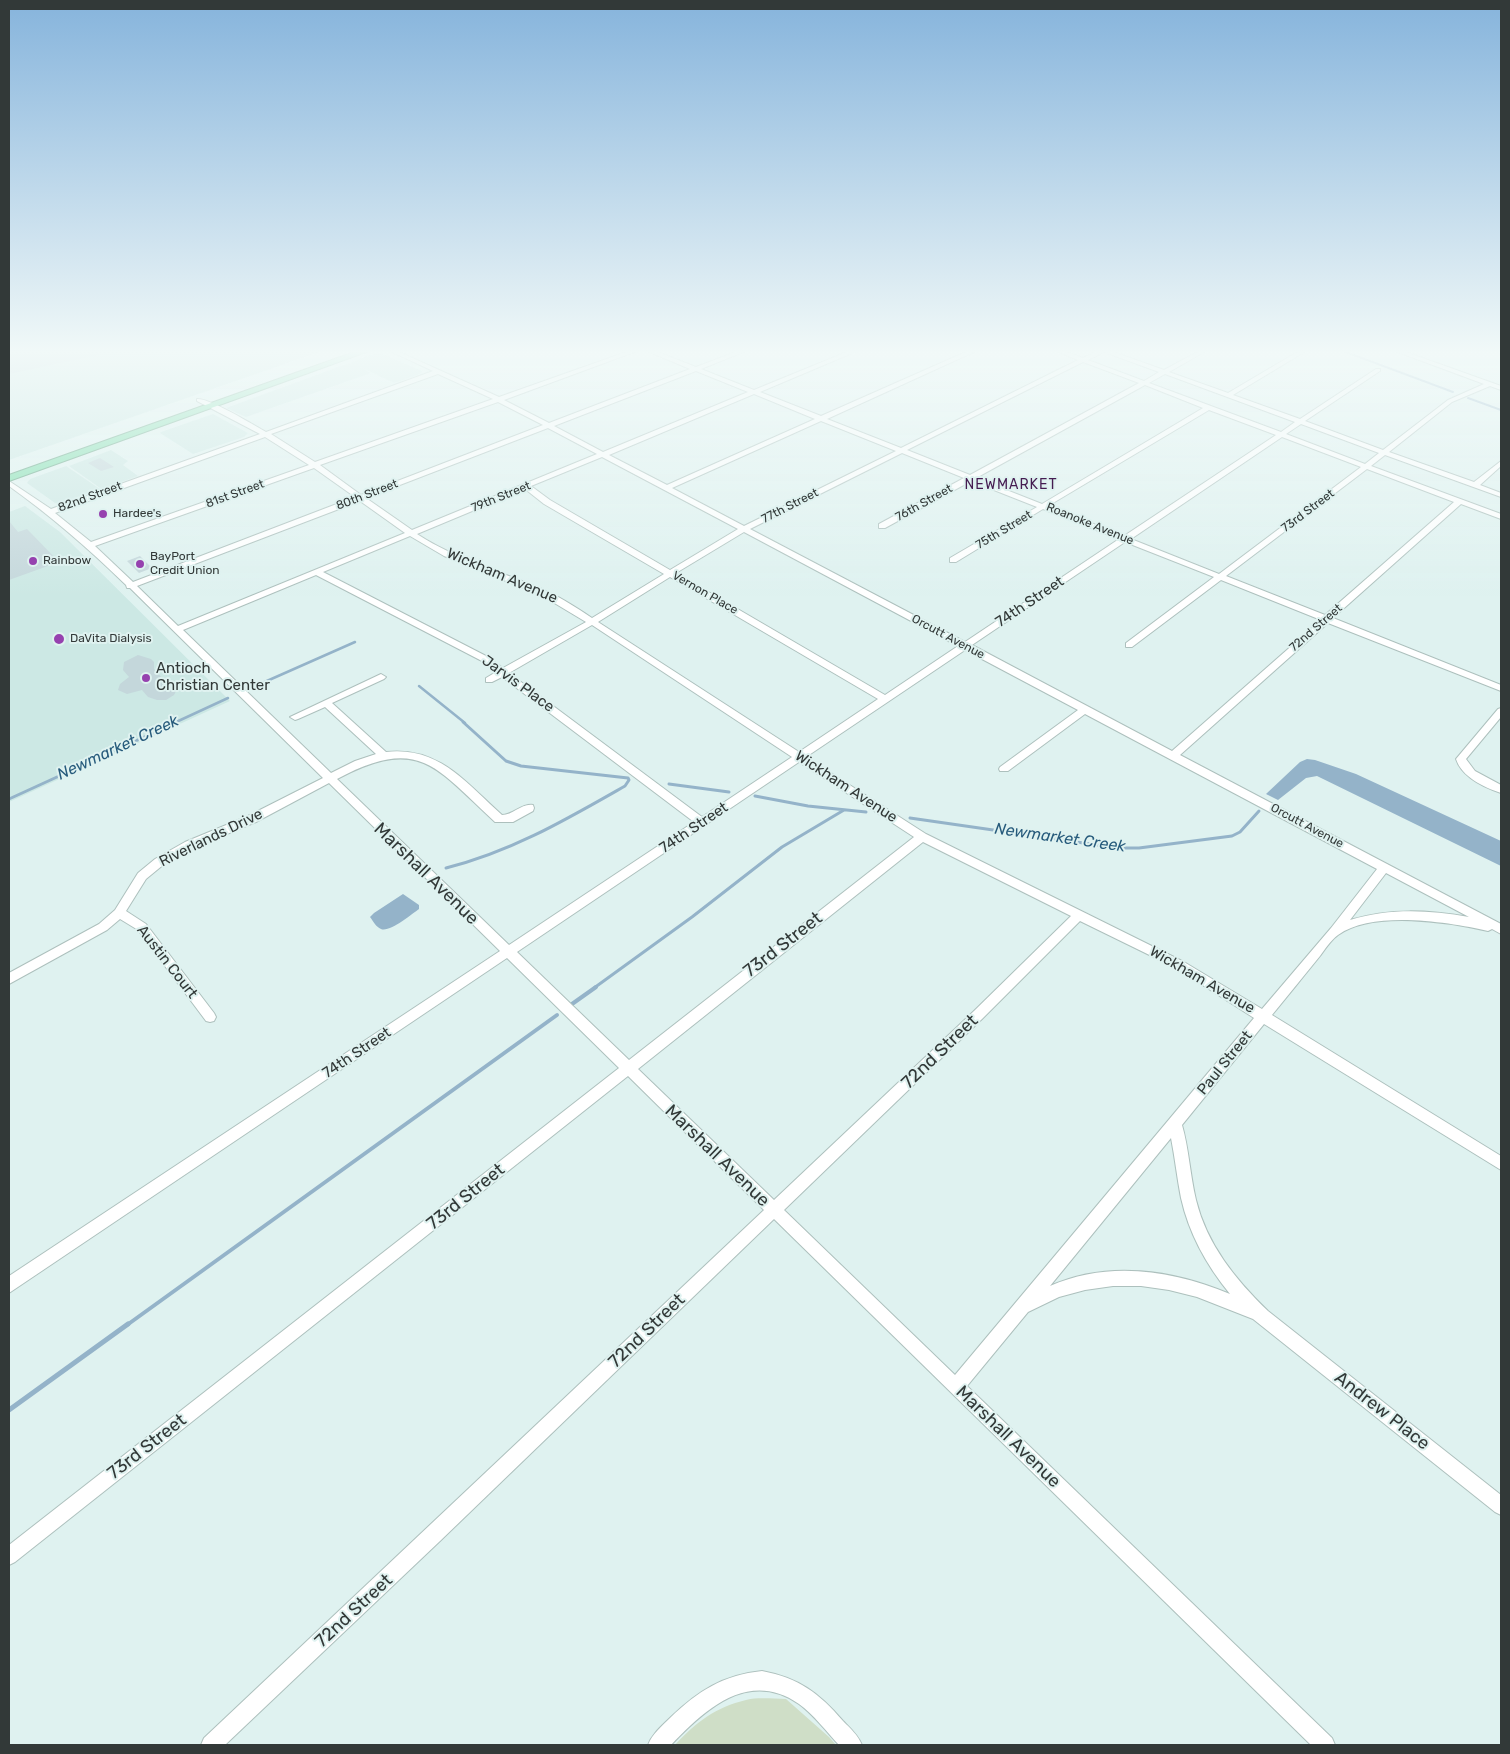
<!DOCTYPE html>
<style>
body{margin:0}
#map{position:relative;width:1510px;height:1754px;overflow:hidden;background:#dff2f0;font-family:Rubik,sans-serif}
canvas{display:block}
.frame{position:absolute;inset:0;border:10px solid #323938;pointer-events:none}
</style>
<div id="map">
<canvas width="1510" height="1754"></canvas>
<div class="frame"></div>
</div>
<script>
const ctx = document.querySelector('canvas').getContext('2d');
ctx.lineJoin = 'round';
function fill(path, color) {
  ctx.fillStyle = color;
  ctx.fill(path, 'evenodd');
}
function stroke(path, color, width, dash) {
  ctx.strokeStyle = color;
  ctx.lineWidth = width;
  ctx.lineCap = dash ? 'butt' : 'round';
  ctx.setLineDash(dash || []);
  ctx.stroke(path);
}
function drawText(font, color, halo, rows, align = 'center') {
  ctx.font = font + ' Rubik,sans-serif';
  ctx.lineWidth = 4;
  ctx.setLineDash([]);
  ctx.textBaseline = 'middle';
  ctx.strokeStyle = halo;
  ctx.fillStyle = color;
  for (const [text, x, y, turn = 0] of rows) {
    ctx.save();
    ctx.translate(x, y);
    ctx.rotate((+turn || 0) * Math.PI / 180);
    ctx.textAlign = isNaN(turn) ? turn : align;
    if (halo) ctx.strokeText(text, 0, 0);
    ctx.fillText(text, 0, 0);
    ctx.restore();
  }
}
fill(new Path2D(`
 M9,351H322L9,460Z
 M373,354H383L422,371L420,374L394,383L360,367L371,373L246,417L226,408L349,363L351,364L352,362Z
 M213,414L248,433L244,437L193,454L160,433L161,432Z
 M111,450L128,461L123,465L138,476L105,488H100L69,466Z
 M66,466L100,489L64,502L55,503L27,483L30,479Z
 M25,506L60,532L230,701L9,802V512Z`), '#cce8e4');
fill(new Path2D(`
 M786,1699L829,1737L836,1745H675C696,1722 716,1707 746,1700C759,1697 773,1699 786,1699Z`), '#cfdec7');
fill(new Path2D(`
 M1307,759L1315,760L1356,774L1501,841V866L1317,776L1306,778L1278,800L1266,794L1300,762Z
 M403,894L419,905V909C412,914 389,933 381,929C376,927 373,921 370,917L374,913Z`), '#94b3c9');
stroke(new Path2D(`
 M1343,351L1453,392
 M1468,398L1501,410`), '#94b3c9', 2);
stroke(new Path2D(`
 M419,686L465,723
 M251,688L355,642
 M174,723L228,698`), '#94b3c9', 2.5);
stroke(new Path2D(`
 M669,784L729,792
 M755,796L808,806L866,812
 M9,799L177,722
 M910,818L1118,848H1139L1232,836L1240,832L1259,811
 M446,868C511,852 567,819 625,786L629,780L628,778L521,766L506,761L463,722
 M594,988L692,917L782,847L844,810`), '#94b3c9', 3);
stroke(new Path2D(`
 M572,1004L596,987
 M127,1325L557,1015`), '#94b3c9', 4);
stroke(new Path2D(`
 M9,1410L128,1324`), '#94b3c9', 5);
fill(new Path2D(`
 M9,351H98V355L9,374Z
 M100,458L114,467L101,471L88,463Z
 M9,521L18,532L27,529L59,562L9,580Z
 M140,556L152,568L139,573L127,561Z
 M138,655L151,659L154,662V669L163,679L174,682L177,689L174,695L166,700H157L148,697L142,690L127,694L118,690L120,684L129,677L123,670L124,662Z`), '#c4d7db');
const minor = new Path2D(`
 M390,351H397L499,397L629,351H637L504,400L549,423L690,369L647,351H655L696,367L738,351H746L701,369L754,390L849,351H857L760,392L821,416L968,351H976L827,419L901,448L1078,360L1056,351H1064L1083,358L1097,351H1111L1164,370L1199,351H1206L1169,372L1228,393L1299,351H1306L1233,395L1300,419L1376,369H1380V371L1305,421L1383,450L1448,400L1484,384L1395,351H1403L1501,386V390L1490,386L1452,402L1389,452L1474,482L1501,461V466L1480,485L1501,493V497L1385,455L1371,466L1501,514V519L1461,504L1333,618L1501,685V691L1328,623L1180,755L1501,924V934L1492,929L1488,931C1448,922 1373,910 1338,935C1331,940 1325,949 1320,956C1304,976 1288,995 1272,1015L1501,1156V1170L1264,1024L1182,1125C1189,1149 1190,1175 1196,1200C1207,1245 1236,1280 1268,1311L1501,1495V1515L1495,1512L1253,1319L1197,1297L1169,1290L1141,1286H1113L1085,1290L1059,1297L1028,1312L967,1386L1332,1738L1335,1745H1311L774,1219L440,1541L225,1745H201L204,1738L764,1210L628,1076L15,1562L9,1565V1545L619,1068L507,958L9,1293V1276L500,951L329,783L256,822L193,848L163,865L146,879L126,911L146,924L214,1013L216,1017L214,1021L210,1022L206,1021L138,930L120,919L107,930L9,984V973L99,924L115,910L138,873L155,859L185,842L248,816L323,778L130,588H127L126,585C89,549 51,516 9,486V481L51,509L260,434L197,401V399C210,398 252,424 266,432L433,371ZM1104,352L1159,372L1144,381L1088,360ZM1083,362L1139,383L970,475L907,450ZM696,371L748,392L603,452L554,426ZM438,374L493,399L315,462L271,434ZM1165,374L1295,422L1281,432L1149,383ZM1145,385L1203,408L1042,504L976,478ZM754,394L815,419L667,485L609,455ZM498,402L543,425L361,495L320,465ZM1209,410L1276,435L1124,536L1048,506ZM821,421L896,451L744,526L672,488ZM1301,424L1379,453L1365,464L1286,434ZM548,428L597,454L412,530L366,498ZM265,437L309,465L91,542L55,513ZM1282,437L1361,467L1219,574L1131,539ZM902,453L964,478L879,524V528H885L971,481L1037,507L950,558V562H956L1043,509L1119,539L965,642L750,529ZM602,457L738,529L670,570L550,500L531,486ZM314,468L355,497L133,582L95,546ZM1367,469L1454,502L1325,615L1226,576ZM525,489L544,504L664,574L592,618C577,608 562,598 546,591C503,572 457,560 417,534ZM360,501L405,533L178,626L137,586ZM744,532L958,646L885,695L676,573ZM410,536L444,556L541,595L586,622L503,668L486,656L323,572ZM1125,542L1214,577L1126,643V647H1132L1221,580L1321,620L1172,751L972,645ZM316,575L480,660L496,672L486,678V682H492L502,677L694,822L509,945L337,779C420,735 435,767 495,822H513L533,811L534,808L533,805C522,803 513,815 502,815C466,783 439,746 386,752L332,703L384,679L386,677L381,674L290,717L295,720L298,719L325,707L376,754L355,761L331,773L183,630ZM670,577L878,699L799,752L598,622ZM592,625L792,757L702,817L509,673ZM965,650L1078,710L1000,767L999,769L1000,771H1008L1085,714L1377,869L1331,928L1262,1009L1184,962L926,834L806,757ZM799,762L914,837L629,1060L517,952ZM923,842L1071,916L974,1011L774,1200L638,1069ZM1386,873L1469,917C1428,910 1390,908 1350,920ZM1080,921L1176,968L1254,1018L955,1375L784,1210L982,1019ZM1171,1138C1175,1158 1177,1178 1181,1198C1189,1234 1207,1266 1230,1294C1173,1270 1108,1260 1050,1286Z
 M1501,708V717L1466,759L1475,771L1501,785V793C1483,787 1462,777 1456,759L1498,709Z
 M762,1671C799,1678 819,1693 843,1721C850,1728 858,1735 862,1745H839C826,1731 814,1715 799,1704C749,1669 705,1709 671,1745H648C652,1734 662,1726 670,1718C698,1691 723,1675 762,1671Z`);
const highway = new Path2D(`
 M357,351H369L9,481V475Z`);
stroke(minor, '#adc0bd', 2);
stroke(highway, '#66a586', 2);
fill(minor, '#fff');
fill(highway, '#82dfb0');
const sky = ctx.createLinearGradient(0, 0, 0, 596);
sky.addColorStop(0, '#86b4dc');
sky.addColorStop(0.59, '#f1f9f8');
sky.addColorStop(1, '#f1f9f800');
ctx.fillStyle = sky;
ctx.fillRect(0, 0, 1510, 596);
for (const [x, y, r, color] of [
 [103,514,5,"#9641af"],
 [33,561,5,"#9641af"],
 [140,564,5,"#9641af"],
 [59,639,6,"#9641af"],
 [146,678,5,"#9641af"]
]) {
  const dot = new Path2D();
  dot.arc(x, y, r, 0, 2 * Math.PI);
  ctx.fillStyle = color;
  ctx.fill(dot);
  stroke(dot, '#dff2f0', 2);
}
drawText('12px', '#323938', '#dff2f0', [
 ["81st Street",235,494,-20],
 ["80th Street",367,495,-21],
 ["82nd Street",90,497,-20],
 ["79th Street",501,497,-22],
 ["76th Street",924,503,-29],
 ["77th Street",790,506,-27],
 ["73rd Street",1308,511,-37],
 ["Roanoke Avenue",1090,524,22],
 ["75th Street",1004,530,-31],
 ["Vernon Place",705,593,30],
 ["72nd Street",1316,628,-41],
 ["Orcutt Avenue",948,637,28],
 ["Orcutt Avenue",1307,826,28]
]);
drawText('12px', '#323938', '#dff2f0', [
 ["Hardee's",113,514],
 ["BayPort",150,557],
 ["Credit Union",150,571],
 ["Rainbow",43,561],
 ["DaVita Dialysis",70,639]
], 'left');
ctx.letterSpacing = '1px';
drawText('14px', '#451c51', '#dff2f0', [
 ["NEWMARKET",1011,485]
]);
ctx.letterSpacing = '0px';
drawText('15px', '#323938', '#dff2f0', [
 ["Wickham Avenue",502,576,23],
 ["74th Street",1030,602,-34],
 ["Jarvis Place",518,684,36],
 ["Wickham Avenue",846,787,33],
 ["74th Street",694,828,-34],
 ["Riverlands Drive",211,838,-26],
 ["Austin Court",167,962,52],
 ["Wickham Avenue",1202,980,30],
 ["74th Street",357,1053,-34],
 ["Paul Street",1225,1063,-51]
]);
drawText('15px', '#323938', '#dff2f0', [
 ["Antioch",156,669],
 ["Christian Center",156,686]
], 'left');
drawText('italic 16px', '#275b7c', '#dff2f0', [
 ["Newmarket Creek",118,748,-25],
 ["Newmarket Creek",1060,838,8]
]);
drawText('18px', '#323938', '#dff2f0', [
 ["Marshall Avenue",426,874,44],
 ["73rd Street",783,945,-38],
 ["72nd Street",940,1052,-44],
 ["Marshall Avenue",717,1156,44],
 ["73rd Street",466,1197,-39],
 ["72nd Street",647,1331,-44],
 ["Andrew Place",1382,1411,38],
 ["Marshall Avenue",1008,1437,44],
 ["73rd Street",147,1447,-38],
 ["72nd Street",354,1611,-43]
]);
</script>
